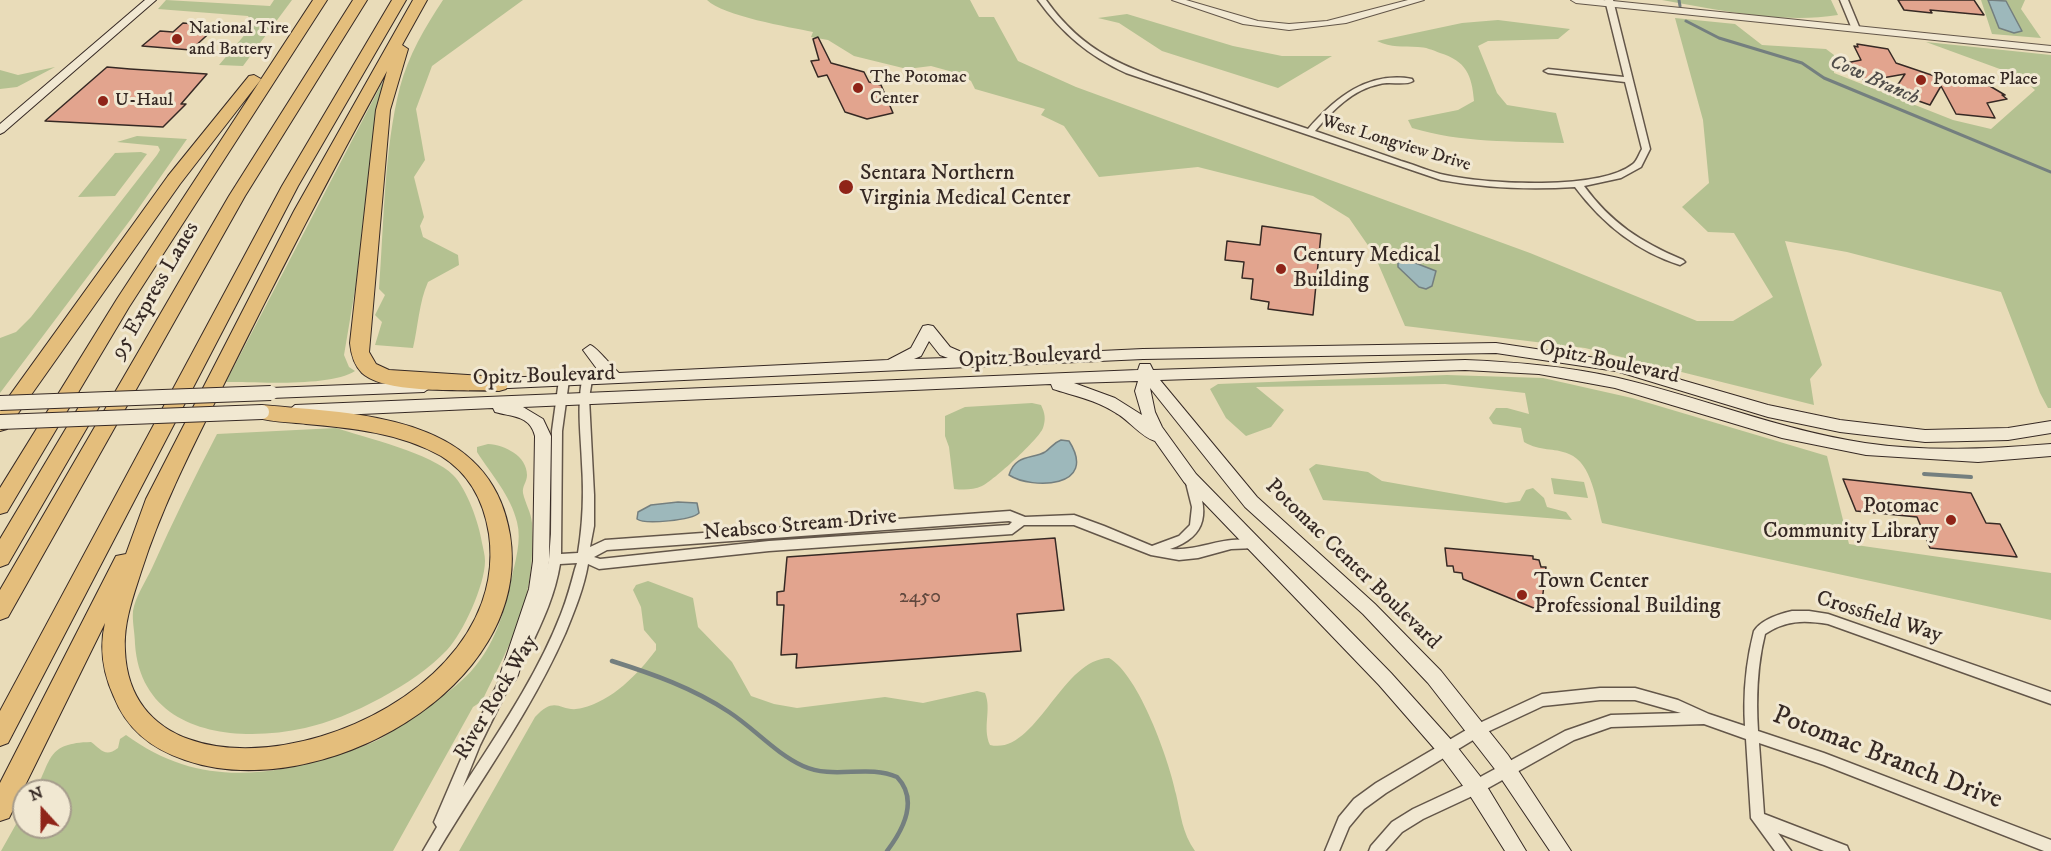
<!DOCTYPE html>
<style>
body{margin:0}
#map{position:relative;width:2051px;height:851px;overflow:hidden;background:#e9dcb9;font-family:"IM FELL DW Pica",serif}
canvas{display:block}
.north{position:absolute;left:12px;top:779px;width:60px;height:60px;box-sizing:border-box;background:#f1e8d2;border:2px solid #a69c8c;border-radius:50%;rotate:339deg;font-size:16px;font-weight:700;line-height:24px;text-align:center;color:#362924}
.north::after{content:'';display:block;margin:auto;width:21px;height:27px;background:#8f2418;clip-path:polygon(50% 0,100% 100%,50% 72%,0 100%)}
</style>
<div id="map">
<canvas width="2051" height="851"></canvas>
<div class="north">N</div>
</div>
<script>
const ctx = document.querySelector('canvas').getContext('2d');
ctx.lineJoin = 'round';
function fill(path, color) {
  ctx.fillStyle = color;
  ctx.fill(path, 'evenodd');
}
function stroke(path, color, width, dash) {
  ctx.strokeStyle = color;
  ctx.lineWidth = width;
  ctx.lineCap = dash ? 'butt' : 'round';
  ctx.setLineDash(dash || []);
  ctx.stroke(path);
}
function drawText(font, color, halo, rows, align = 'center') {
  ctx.font = font + ' "IM FELL DW Pica",serif';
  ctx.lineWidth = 6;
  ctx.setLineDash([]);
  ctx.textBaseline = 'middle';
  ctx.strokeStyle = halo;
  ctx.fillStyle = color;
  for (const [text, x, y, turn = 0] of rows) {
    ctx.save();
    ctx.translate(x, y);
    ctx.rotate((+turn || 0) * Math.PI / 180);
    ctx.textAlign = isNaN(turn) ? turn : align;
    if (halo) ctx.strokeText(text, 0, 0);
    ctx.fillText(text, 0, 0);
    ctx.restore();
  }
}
fill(new Path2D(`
 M166,0L270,6L274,0H292L243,66L219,65L253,25L248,16L158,9Z
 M443,0H523L432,66L416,109L425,160L414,177L424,217L420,226L423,237L458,255L459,265L428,282C419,302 418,327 413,348L375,345L382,322L375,315L385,295L379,289C384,225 384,149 400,87C408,56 425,27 443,0Z
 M707,0H970L979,17H994L1018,61L1076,87L1530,253L1697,321H1733L1773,297L1734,233L1708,232L1682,207L1709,183L1703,120L1675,18L1735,24L1762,45L1826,49L1834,55V73L1953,120L1991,129L2035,90L2019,76L1926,42L2051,55V408H2048L2040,393L2001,292L1847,252L1785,241L1822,365L1810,379L1814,405L1585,348L1405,326L1374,254L1349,218L1313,196L1198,167L1099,177L1064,126L1041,115L1045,109L975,89L971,81L960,74L931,66L907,69L854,56L828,40L811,37L813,32C789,27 723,16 707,0Z
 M1662,0H1831L1838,15C1781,24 1718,10 1662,0Z
 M1981,0H2025L2021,9L2041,38L1992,34Z
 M1127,14L1233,46L1282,56H1332L1278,88L1162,51L1119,23L1098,18Z
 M1498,20L1570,29L1558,39L1488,41L1478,46L1497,93L1507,105L1556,113L1564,143C1513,141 1461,143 1412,128L1408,120L1458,110L1474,101C1472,75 1466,61 1440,53C1433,50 1425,47 1418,47C1402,46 1392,48 1377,41L1462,23Z
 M55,67L17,87L0,89V70L18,75Z
 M383,81L365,203L356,284L344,355L349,367L355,371C331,387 257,382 226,382Z
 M137,136L187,139L131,219L0,393V338L16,332L31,317L157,155L160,150L158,146L117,142Z
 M141,152L147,154L115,196L78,197L115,153Z
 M1447,375L1543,378L1632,398L1827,456L1849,544L2051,573V620L1602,523C1596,501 1592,463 1569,454C1553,447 1541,452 1524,442L1521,428L1493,424L1489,418L1496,408H1507L1529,414L1525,393L1445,384L1256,387L1284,410L1271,427L1246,436L1226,418L1210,389L1218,384Z
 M1032,403L1041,405C1045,413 1046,419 1043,428C1039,439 993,481 982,486C973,490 964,490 954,489L949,447L945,436V416L965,407Z
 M336,428C364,437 433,454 453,475C467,489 479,523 482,543C483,548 485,555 485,561C485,585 463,633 447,650C415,684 350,718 305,728C233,744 141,732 135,644C135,634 132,621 133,611C135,597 146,581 152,568C172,523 194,478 217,434Z
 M488,444C505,445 527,456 527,475C527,482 522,486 523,493C525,503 531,512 532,523C536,599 514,636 482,701L473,707L393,851H1L24,810V827H60V791H35C52,760 46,743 91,742C101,749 105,758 118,748L120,739L126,735C190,782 256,780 329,757C346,752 364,747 380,739C392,732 403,722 414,715C436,701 461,685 477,664C496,640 505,610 511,581C515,562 522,541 517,522C511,496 491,474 477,452V447Z
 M1316,464L1368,472L1382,481L1506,503L1520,501L1526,490L1533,488L1544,498L1547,507L1566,512L1572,520L1323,500L1309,469Z
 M1551,478L1584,482L1588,498L1554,494Z
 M648,581L693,598L698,627L732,662L751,696L774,704L797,708L885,697L923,703L977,691L985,693C992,710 982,727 990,745C1036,756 1061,659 1109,658C1139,675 1169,760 1176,794C1181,815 1182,833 1195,851H459L535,717C557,693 560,714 582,708C612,701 638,674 656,650V644L644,630L641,607L633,590L636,585Z`), '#b4c191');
const water = new Path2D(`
 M1988,0L2006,1L2022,31L2014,33L1999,28Z
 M1405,259L1436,271L1432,286L1426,289L1419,287L1398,267V263Z
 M1061,440L1069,441C1099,488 1032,490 1009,475C1015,454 1033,459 1045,452C1051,448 1053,443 1061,440Z
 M678,502L697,503L699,513C692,520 645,525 637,519L638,512L651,505Z`);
fill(water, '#9db8bb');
stroke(water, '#747f7f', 1.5);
stroke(new Path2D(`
 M1679,0L1680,6
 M1686,21L1719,38L1802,63L1824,78L2051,172`), '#747f7f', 3);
stroke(new Path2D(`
 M1924,474L1971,477`), '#747f7f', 4);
stroke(new Path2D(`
 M612,661C653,674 693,688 729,712C755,729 775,753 803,766C834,780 867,764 897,777C919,800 903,830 887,851`), '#747f7f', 4.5);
const building = new Path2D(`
 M1898,0H1974L1984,15L1930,10L1932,13L1904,10Z
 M183,23L217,26L191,50L142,46L160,31L173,32Z
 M818,37L831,63L864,72L869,82L881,85L893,113L867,119L845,112L827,75L818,77L811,61L819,60L813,39Z
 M1857,44L1888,49L1896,63L1958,84L1978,79L2005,95H2002L2007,99L1987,103L1995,118L1956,114L1941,86L1930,105L1893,92L1905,74L1865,81L1841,64L1861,60L1854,46L1858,47Z
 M107,67L130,69L207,74L181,104H186L163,127L45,121Z
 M1262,226L1321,234L1313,315L1268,309L1269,302L1251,299L1253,279L1242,278L1244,262L1225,260L1227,241L1260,245Z
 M1843,479L1971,493L1986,523L2000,524L2017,557L1930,548L1917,517L1856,511Z
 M1055,538L1064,610L1017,614L1021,651L796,668L797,654L781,655L784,605H777V592L784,591L787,557Z
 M1445,548L1533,556V559L1539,560L1541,567H1546L1541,611L1463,579L1462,573L1454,572L1453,566H1447Z`);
fill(building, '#e2a48e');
stroke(building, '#362924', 1.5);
const minor = new Path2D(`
 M1038,0H1046C1088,59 1134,70 1199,92C1236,105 1272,117 1308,129C1335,98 1368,71 1412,79L1413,81C1405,86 1390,81 1380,84C1353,89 1332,111 1315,131C1344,141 1373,151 1401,161C1416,165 1430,172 1445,175C1486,184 1599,191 1633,164C1637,161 1639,154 1642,149L1625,82L1548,73L1544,71L1548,69L1624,77L1605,0H1613L1650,149L1641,167L1621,178L1584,186C1611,223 1641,242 1683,260L1685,262L1680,265C1636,251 1602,223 1575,187C1530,190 1485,188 1441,180L1126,73C1089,56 1062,33 1038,0Z
 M1840,0H1848L1860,29L1859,31L1852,29Z
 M564,376L569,380L562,431L561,554L578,553C583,523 584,494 582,464C581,436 577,408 582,380L587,376L592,380L589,398L594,495V526L590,547L605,540L1010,511L1025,517L1074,515L1104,526L1152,546L1179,536L1190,525L1192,507L1185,479L1186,476H1194C1209,510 1209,536 1170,549C1199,552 1228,533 1256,542L1258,545L1256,548L1231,549L1198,558L1179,560L1151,555L1074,525H1024L1012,534L769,551L599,569L588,564C584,588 574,612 565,634C531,711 481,779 438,851H423L437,827L434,822L470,738L507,666L511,664L515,666L517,670L480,745L463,787C499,731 537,676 561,614C567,599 571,584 575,569L577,563L560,564C555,595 543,620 530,648L526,649L522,648L520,644L543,591L549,559L551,534L552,431L559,380ZM1009,521L1012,522L1009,525L769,541L600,559L594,557L607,550Z
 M1792,611H1809L1828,614L2051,692V704L1828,624C1804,620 1786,620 1765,634C1757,666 1756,698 1758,731L1824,753L2051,840V851H2044L1824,765L1759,743L1764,814L1847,846L1849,851H1824L1778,833L1791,851H1775L1751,818L1746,739L1704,724L1611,727L1574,740L1481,792L1423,819L1402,832L1385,851H1369L1371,846L1392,822L1413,809L1471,782L1565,731L1611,715L1681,713L1635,700H1600L1543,706L1483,734L1386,793L1364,809L1349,827L1339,851H1325L1339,817L1354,799L1376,783L1473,726L1542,694L1600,688H1635L1678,700L1709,714L1745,726C1743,694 1746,662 1754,631C1762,619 1779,614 1792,611Z`);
const tertiary = new Path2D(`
 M1172,0H1186L1258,21L1289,24L1327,21L1408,0H1424L1346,23L1289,30L1243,24Z
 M1571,0H1603L2051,46V52L1576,3Z`);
const secondary = new Path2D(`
 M145,0H156L4,132L0,134V124Z
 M928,325L933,326L950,347L973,357L1143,349L1496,343L1616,361L1768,405L1840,420L1925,430L2008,428L2051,421V433L2008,440L1925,442L1840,432L1768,417L1616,371L1496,353L1143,359L487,389L480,384L487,379L600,373L583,350L590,345C597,347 611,366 619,373L888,360L911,348L923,326ZM929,341L940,355L948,358L914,359L921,356Z
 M1465,360C1515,362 1564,366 1614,377C1698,396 1779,430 1865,443C1926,452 1989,449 2051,444V456L1978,462L1866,455L1782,438L1615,388L1539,374L1465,370L1160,380L1257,497L1375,604L1441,671L1508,755L1571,851H1550L1494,768L1428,683L1363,614L1245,507L1150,388L1155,412L1162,427L1196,474L1391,673L1454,743L1483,780L1526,851H1505L1469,794L1440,755L1379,685L1184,482L1155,441C1141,437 1129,420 1116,413C1096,400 1075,396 1053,389L1051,384L523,407L543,419L551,436L549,561L545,589L518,675L515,681L509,683L503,681L500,675L529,589L533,561L535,436C530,415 512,417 495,412L493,408L295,417L288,411L295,405L1138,370L1140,364H1150L1153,370ZM1138,381L1135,391L1142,415L1115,398L1074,383Z
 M424,382L431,387L424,392L271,398L264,393L271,388Z`);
const motorway = new Path2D(`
 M313,0H327L129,307L7,512L0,514V488L117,299Z
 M353,0H367L245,196L8,617L0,620V590L229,196Z
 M392,0H406L298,186L8,743L0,746V711L282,186Z
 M413,0H427L402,45L408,49L390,110L369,352L376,364L389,370L499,377L506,379L508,384L506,389L499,391C466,389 386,395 362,373C354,365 351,354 350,343L376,110L387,71C330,175 276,279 224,384C193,446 162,506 141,572C133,597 123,624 125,651C133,838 517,731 489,534C484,502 470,474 441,456C400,433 352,428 306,424C289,422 271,422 255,417L252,412L255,407L262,405C359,414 491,414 510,535C534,689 317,806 185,760C152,749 127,730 114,697C103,673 99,649 105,623L9,818L0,821V783L116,556L126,554L146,499L294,211Z
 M254,75L261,79L259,82L180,184L7,429L0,431V409L168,176L249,76Z
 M93,393L100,395L103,400L8,564L0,567V539L86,395Z`);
stroke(minor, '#635649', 3);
stroke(tertiary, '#635649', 2);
stroke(secondary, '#362924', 2);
stroke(motorway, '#362924', 2);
fill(minor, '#f1e8d2');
fill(tertiary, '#f1e8d2');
fill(secondary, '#f1e8d2');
fill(motorway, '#e4be7c');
const secondaryBridge = new Path2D(`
 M0,403L271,393
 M0,422L262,412`);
stroke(secondaryBridge, '#362924', 16, []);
stroke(secondaryBridge, '#f1e8d2', 14);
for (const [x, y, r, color] of [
 [177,39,6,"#8f2418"],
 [1921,80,6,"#8f2418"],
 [858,88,6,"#8f2418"],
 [103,101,6,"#8f2418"],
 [846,187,8,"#8f2418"],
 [1281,269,6,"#8f2418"],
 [1951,520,6,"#8f2418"],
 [1522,595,6,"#8f2418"]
]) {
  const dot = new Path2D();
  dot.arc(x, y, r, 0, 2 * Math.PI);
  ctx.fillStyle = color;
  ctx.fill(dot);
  stroke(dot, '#f1e8d2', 2);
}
drawText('18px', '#362924', '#f1e8d2', [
 ["National Tire",189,29],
 ["and Battery",189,50],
 ["The Potomac",870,78],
 ["Center",870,99],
 ["Potomac Place",1933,80],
 ["U-Haul",115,101]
], 'left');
drawText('18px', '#362924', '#f1e8d2', [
 ["West Longview Drive",1396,144,17]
]);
drawText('italic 20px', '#504d4a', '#f1e8d2', [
 ["Cow Branch",1874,81,24]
]);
drawText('20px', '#61483e', null, [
 ["2450",920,598]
]);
drawText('22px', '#362924', '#f1e8d2', [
 ["Sentara Northern",860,174],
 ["Virginia Medical Center",860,199],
 ["Century Medical",1293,256],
 ["Building",1293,281],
 ["Potomac",1939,507,"right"],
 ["Community Library",1939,532,"right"],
 ["Town Center",1534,582],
 ["Professional Building",1534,607]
], 'left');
drawText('22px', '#362924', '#f1e8d2', [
 ["95 Express Lanes",156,291,-60],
 ["Opitz Boulevard",1030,358,-3],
 ["Opitz Boulevard",1609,363,12],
 ["Opitz Boulevard",544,377,-2],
 ["Neabsco Stream Drive",800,526,-5],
 ["Potomac Center Boulevard",1352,565,44],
 ["Crossfield Way",1879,618,17],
 ["River Rock Way",497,698,-59]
]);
drawText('27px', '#362924', '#f1e8d2', [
 ["Potomac Branch Drive",1887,759,21]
]);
</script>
